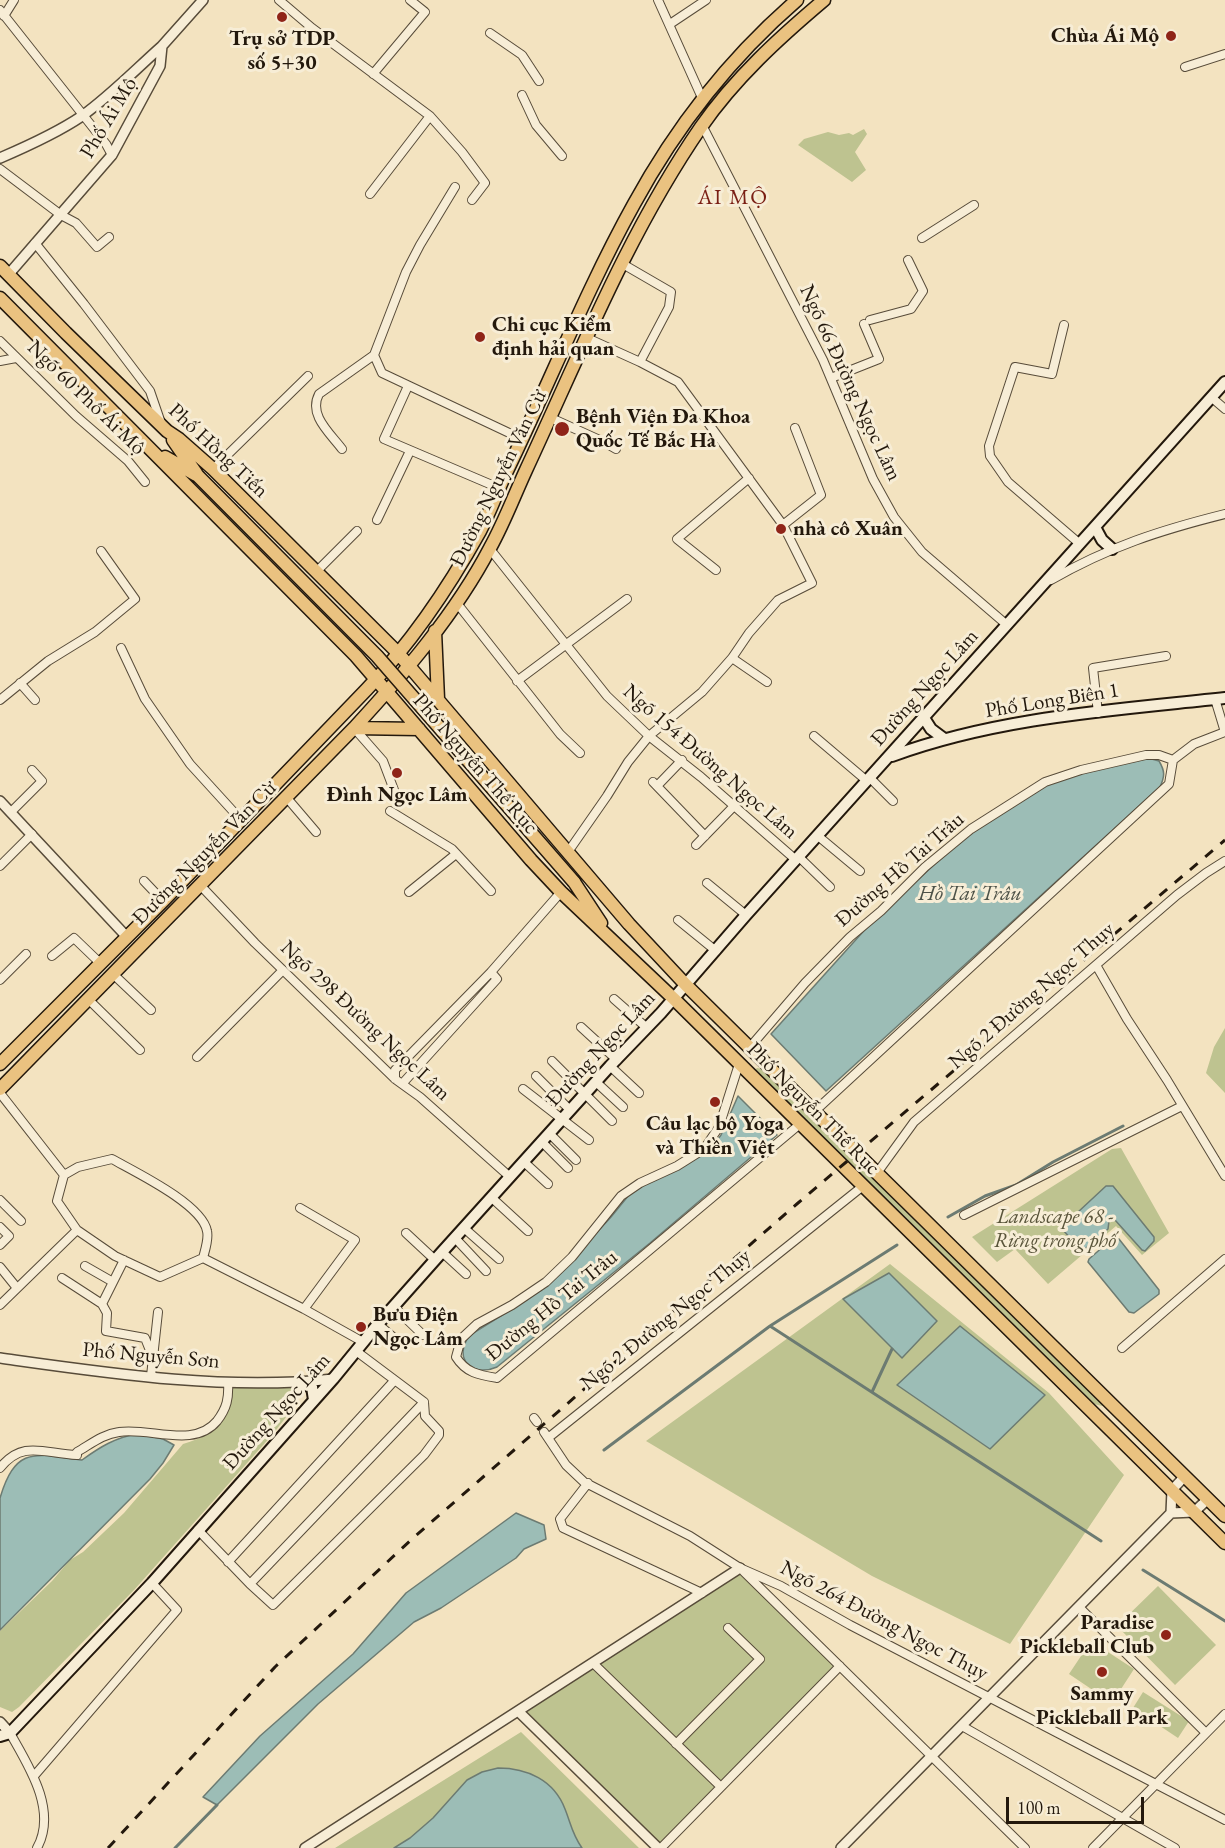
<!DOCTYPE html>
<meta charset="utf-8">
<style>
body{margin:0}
#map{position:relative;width:1225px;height:1848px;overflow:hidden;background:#f3e3c0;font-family:"EB Garamond",serif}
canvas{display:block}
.scale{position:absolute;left:1006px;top:1797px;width:138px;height:27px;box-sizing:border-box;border:3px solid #23180c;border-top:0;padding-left:8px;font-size:18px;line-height:21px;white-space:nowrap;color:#23180c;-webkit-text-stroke:4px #f7edd6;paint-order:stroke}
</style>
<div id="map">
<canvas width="1225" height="1848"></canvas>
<div class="scale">100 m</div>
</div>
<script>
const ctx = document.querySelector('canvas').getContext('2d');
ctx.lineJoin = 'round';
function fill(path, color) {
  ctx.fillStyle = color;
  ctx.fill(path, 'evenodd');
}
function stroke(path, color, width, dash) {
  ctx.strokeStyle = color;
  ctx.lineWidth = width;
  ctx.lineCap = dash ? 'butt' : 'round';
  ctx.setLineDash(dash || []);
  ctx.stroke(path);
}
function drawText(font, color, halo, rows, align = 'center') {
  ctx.font = font + ' "EB Garamond",serif';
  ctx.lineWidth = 6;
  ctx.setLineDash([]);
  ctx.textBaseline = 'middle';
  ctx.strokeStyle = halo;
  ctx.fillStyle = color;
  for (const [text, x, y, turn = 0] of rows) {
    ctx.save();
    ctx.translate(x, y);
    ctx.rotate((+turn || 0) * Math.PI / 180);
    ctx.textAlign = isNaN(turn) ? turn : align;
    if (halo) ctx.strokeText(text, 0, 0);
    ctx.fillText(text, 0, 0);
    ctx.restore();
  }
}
fill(new Path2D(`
 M864,129L867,134L855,152L866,170L852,182L798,145L804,139L828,132L839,135L849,133L853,135Z
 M1225,1028V1093L1206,1073L1214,1047Z
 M757,1068L762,1069L1103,1405L1102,1406L1094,1404L755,1070Z
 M1121,1148L1169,1233L1142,1255L1116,1226L1048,1284L1015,1249L997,1262L972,1237L1112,1149Z
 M890,1264L1049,1393L1124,1475L1010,1644L872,1576L646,1441Z
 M282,1387L291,1388C301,1403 282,1422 273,1434L134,1590L19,1707L12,1712L0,1707V1631L52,1581L70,1560L83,1552L124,1513L183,1444C219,1434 218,1421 227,1388Z
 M740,1568L840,1666L661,1848L518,1711Z
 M1158,1586L1216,1645L1175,1685L1117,1626Z
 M1091,1641L1134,1669L1112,1703L1069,1674Z
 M1143,1692L1189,1721L1178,1738L1133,1708Z
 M521,1732L639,1848H335Z`), '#bec390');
const water = new Path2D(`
 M1148,758L1159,761C1165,771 1165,776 1160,787L826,1091L771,1034L870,924L962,839L1043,786L1081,773Z
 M738,1096L777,1135L650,1243L497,1367C472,1378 452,1358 470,1335L528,1299L555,1278L611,1217L633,1190L701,1155L712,1147L721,1135Z
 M1106,1186H1113L1154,1237V1241L1145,1251L1142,1250L1115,1220L1109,1221L1108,1229L1086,1248L1080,1249L1063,1230V1226Z
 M1112,1239H1119L1159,1290V1294L1134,1313L1129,1312L1088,1262L1089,1259Z
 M889,1273L937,1321L902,1358L843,1299Z
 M960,1326L1045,1395L990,1449L897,1385Z
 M138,1434L163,1439L174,1445L163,1463L150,1479L0,1630V1498C16,1445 35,1454 82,1460C100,1447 116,1437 138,1434Z
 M516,1513L544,1525L546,1539L524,1549L516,1558L441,1608L414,1622L318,1704L217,1805L203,1797L260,1736L353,1654L406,1593Z
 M498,1768C527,1768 554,1780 565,1809C571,1824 572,1834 582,1848H394L410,1838L433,1818L467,1780L482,1772Z`);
fill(water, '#9cbdb6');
stroke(water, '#6c7b72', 1.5);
stroke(new Path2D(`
 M948,1217L985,1196L1016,1185L1053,1162L1123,1126
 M770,1326L1101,1541
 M872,1392L892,1349
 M604,1450L770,1326L897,1245
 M1143,1570L1225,1621
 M175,1848L217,1805`), '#6c7b72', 3);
const minor = new Path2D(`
 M279,0L312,28L430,116L462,152L485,183L472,200
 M658,0L703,100
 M0,10L106,144L112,155
 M4,16L14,0
 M670,24L706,0
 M490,33L522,55L539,81
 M1185,67L1225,54
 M373,74L425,12L410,0
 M522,95L536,125L562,156
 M702,125L823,360L873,479L894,517L922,552L1007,625
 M0,169L61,215L76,223L97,247L109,237
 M370,194L430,116
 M922,238L974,205
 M35,243L84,304L150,391L161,423
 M621,263L671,292L669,307L640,362
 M870,320L911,309L923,291L908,260
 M1064,325L1052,374L1015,367L989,446L990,456L1008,482L1080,544
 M0,341L76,416L128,461L145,482
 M374,355L382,373L522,439
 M0,361L16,358
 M831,378L879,359L864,324
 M408,386L384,439L499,488
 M1211,397L1225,409
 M551,418L604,442L616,449
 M342,449C330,433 308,415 319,394L374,355L406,272L420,245L455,187
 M213,469L308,376
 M377,520L410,451
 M783,525L821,495L795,428
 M490,549L607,696L649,736L701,777L796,860
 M716,570L677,539L749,478
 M317,571L357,531
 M1051,580C1108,547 1161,530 1225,514
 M456,602L560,734L580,753
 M121,648L145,699L190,764L241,820
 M732,658L767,682
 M517,681L627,599
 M20,683L35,700
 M0,700L48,661L95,632L135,599L101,551
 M1098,713L1093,668L1166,656
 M354,728L383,761L394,790
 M814,736L867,781
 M1173,760L1194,744L1225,732L1215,699
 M870,778L893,801
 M653,782L705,836
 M657,786L682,760
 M287,798L316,832
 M390,811L452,849L491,891
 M11,812L42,781L32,770
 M818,836L860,871
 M696,845L734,806
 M568,852L607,796L628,762L649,736L702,692L732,658L749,633L778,600L812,583L783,525L678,382L640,362L587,338
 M799,857L830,887
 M0,866L32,834
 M144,881L163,901
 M707,883L746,915
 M201,886L255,943L395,1079L420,1097L510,1177
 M409,892L456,854
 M678,920L716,951
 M52,956L74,938L100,963
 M1096,965L1127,1019L1167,1080L1225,1176
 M113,974L151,1010
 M0,980L26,954
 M88,999L140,1050
 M614,999L647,1028
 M581,1027L617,1060
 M750,1047L805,983L850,937L881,911L925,867L971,829L1045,782L1081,770L1146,755H1159L1173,760
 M197,1057L283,970
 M552,1061L612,1121
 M739,1064L719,1127L704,1149L677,1166L640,1183L621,1196L572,1257L546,1282L512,1305L477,1324L461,1339L456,1357C466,1373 479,1375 497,1378L800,1124
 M610,1066L639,1093
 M536,1076L570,1110
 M395,1079V1070L491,972L561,892
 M596,1082L623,1107
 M402,1084L497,979L491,972
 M523,1089L589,1140
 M0,1093L64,1175
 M815,1111L1169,784L1173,760
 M550,1134L576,1160
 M542,1142L568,1168
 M524,1162L548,1184
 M877,1173L914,1122L1177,895L1206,873L1225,861
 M492,1198L528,1231
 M0,1200L21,1221
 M300,1208L355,1240L304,1309
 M964,1215L1182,1106
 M0,1227L9,1236L0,1245
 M464,1228L499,1259
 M406,1233L435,1260
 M455,1238L486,1271
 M442,1252L466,1274
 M203,1258L160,1277L115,1256L77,1230L57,1201L64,1175L78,1167L112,1159C135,1172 202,1204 207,1231C209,1239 205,1250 203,1258L304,1309L363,1342
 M85,1266L113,1282
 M0,1267L17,1288
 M62,1278L102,1304L107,1313L106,1331L145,1338L153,1358
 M102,1304L124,1260
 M0,1305L77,1230
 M394,1307L423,1335
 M378,1324L401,1344
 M1122,1348L1225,1259
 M356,1351L424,1402
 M151,1376L158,1312
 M534,1418L537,1422
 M544,1432L566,1465L584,1482L690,1536L740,1568L781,1586L850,1625L1225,1820
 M548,1438L863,1186
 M0,1468C23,1439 45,1454 77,1455V1452C91,1444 103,1434 119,1432C150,1427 194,1449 217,1421C227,1408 229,1398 228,1382
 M588,1483L560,1519L563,1528L702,1593
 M198,1530L250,1584L273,1605L424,1455L439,1435V1431L425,1416L424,1402
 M228,1562L394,1381
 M744,1572L1025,1848
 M250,1584L424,1402
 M1079,1607L1206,1733
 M593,1663L721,1787
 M962,1726L1175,1848
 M10,1733C28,1765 58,1810 37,1848
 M676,1744L760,1659L728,1628
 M34,1776L177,1610L152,1583
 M661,1848L840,1666
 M1093,1848L1225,1714`);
const tertiary = new Path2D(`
 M0,158C28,146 57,133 82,116C111,95 135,70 162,46
 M8,275L112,155L160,66L162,46L203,0
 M0,801L126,936
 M0,1358C107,1373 225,1391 333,1379
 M1171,1513L1172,1490L1185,1476
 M518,1711L658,1848
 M0,1722L10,1733
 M305,1848L740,1568
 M841,1848L1171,1513L1194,1512L1208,1499`);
const secondary = new Path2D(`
 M1095,527L1102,540L1112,549
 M924,718L931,729L943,738
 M892,756C998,717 1114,710 1225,698
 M300,1383L312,1387L314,1400
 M0,1736L10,1733L152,1583L333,1379L378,1324L442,1252L610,1066L661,1013L746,915L1225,382`);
const primary = new Path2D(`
 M0,266L66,333L167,431L179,439L213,469L398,653L629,924L686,985L1225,1516
 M0,298L356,656L531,860L561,892L674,999L1225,1543
 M173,440L196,473
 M165,457L198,476
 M435,631L438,699
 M354,728L419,729
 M574,882L601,923
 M0,1064L163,901L367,689C411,643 449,587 480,531C489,514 496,495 504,477C548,387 585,292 634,204C676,127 731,57 797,0
 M0,1089L354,728C403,675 456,613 490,548C504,523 514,496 526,470C580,354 628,233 701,127C735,78 779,38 824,0`);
stroke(minor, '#574b39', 10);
stroke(tertiary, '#574b39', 12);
stroke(secondary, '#23180c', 14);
stroke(primary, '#23180c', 15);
stroke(minor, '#f7edd6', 8);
stroke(tertiary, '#f7edd6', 9);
stroke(secondary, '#f7edd6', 10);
stroke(primary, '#eac280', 12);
stroke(new Path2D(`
 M108,1848L275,1667L413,1538L798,1203L1225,840`), '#23180c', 3, [10, 10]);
const primaryBridge = new Path2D(`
 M198,476L377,656L574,882`);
stroke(primaryBridge, '#23180c', 15, []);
stroke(primaryBridge, '#eac280', 12);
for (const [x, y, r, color] of [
 [282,17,6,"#8f2418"],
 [1171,36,6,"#8f2418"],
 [480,337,6,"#8f2418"],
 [562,429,8,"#8f2418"],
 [781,529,6,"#8f2418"],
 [397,773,6,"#8f2418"],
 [715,1102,6,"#8f2418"],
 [361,1327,6,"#8f2418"],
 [1166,1635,6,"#8f2418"],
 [1102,1672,6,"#8f2418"]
]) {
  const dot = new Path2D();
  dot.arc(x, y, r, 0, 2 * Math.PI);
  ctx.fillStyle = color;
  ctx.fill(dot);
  stroke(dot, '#f7edd6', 2);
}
drawText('bold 21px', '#23180c', '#f7edd6', [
 ["Chùa Ái Mộ",1159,36,"right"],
 ["Trụ sở TDP",282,39],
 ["số 5+30",282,63],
 ["Chi cục Kiểm",492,325,"left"],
 ["định hải quan",492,349,"left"],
 ["Bệnh Viện Đa Khoa",576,417,"left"],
 ["Quốc Tế Bắc Hà",576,441,"left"],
 ["nhà cô Xuân",793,529,"left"],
 ["Đình Ngọc Lâm",397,795],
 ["Câu lạc bộ Yoga",715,1124],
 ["và Thiền Việt",715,1148],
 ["Bưu Điện",373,1315,"left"],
 ["Ngọc Lâm",373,1339,"left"],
 ["Paradise",1154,1623,"right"],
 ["Pickleball Club",1154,1647,"right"],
 ["Sammy",1102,1694],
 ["Pickleball Park",1102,1718]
]);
drawText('21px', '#23180c', '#f7edd6', [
 ["Phố Ái Mộ",109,118,-59],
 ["Ngõ 66 Đường Ngọc Lâm",850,383,65],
 ["Ngõ 60 Phố Ái Mộ",86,398,44],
 ["Phố Hồng Tiến",218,451,43],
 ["Đường Nguyễn Văn Cừ",499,478,-64],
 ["Đường Ngọc Lâm",925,688,-48],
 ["Phố Long Biên 1",1052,701,-9],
 ["Ngõ 154 Đường Ngọc Lâm",710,762,41],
 ["Phố Nguyễn Thế Rục",475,764,49],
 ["Đường Nguyễn Văn Cừ",205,853,-45],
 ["Đường Hồ Tai Trâu",900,870,-41],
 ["Ngõ 2 Đường Ngọc Thụy",1032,996,-41],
 ["Ngõ 298 Đường Ngọc Lâm",365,1021,43],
 ["Đường Ngọc Lâm",601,1049,-47],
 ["Phố Nguyễn Thế Rục",813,1109,45],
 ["Đường Hồ Tai Trâu",552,1306,-39],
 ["Ngõ 2 Đường Ngọc Thụy",666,1320,-39],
 ["Phố Nguyễn Sơn",151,1356,5],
 ["Đường Ngọc Lâm",277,1412,-48],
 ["Ngõ 264 Đường Ngọc Thụy",884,1621,28]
]);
drawText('italic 21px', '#59543a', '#f7edd6', [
 ["Landscape 68 -",1055,1217],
 ["Rừng trong phố",1055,1241]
]);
ctx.letterSpacing = '1.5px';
drawText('22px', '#7a1f14', '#f7edd6', [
 ["ÁI MỘ",733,198]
]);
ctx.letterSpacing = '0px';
drawText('italic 22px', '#4d5248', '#f7edd6', [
 ["Hồ Tai Trâu",970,894]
]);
</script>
